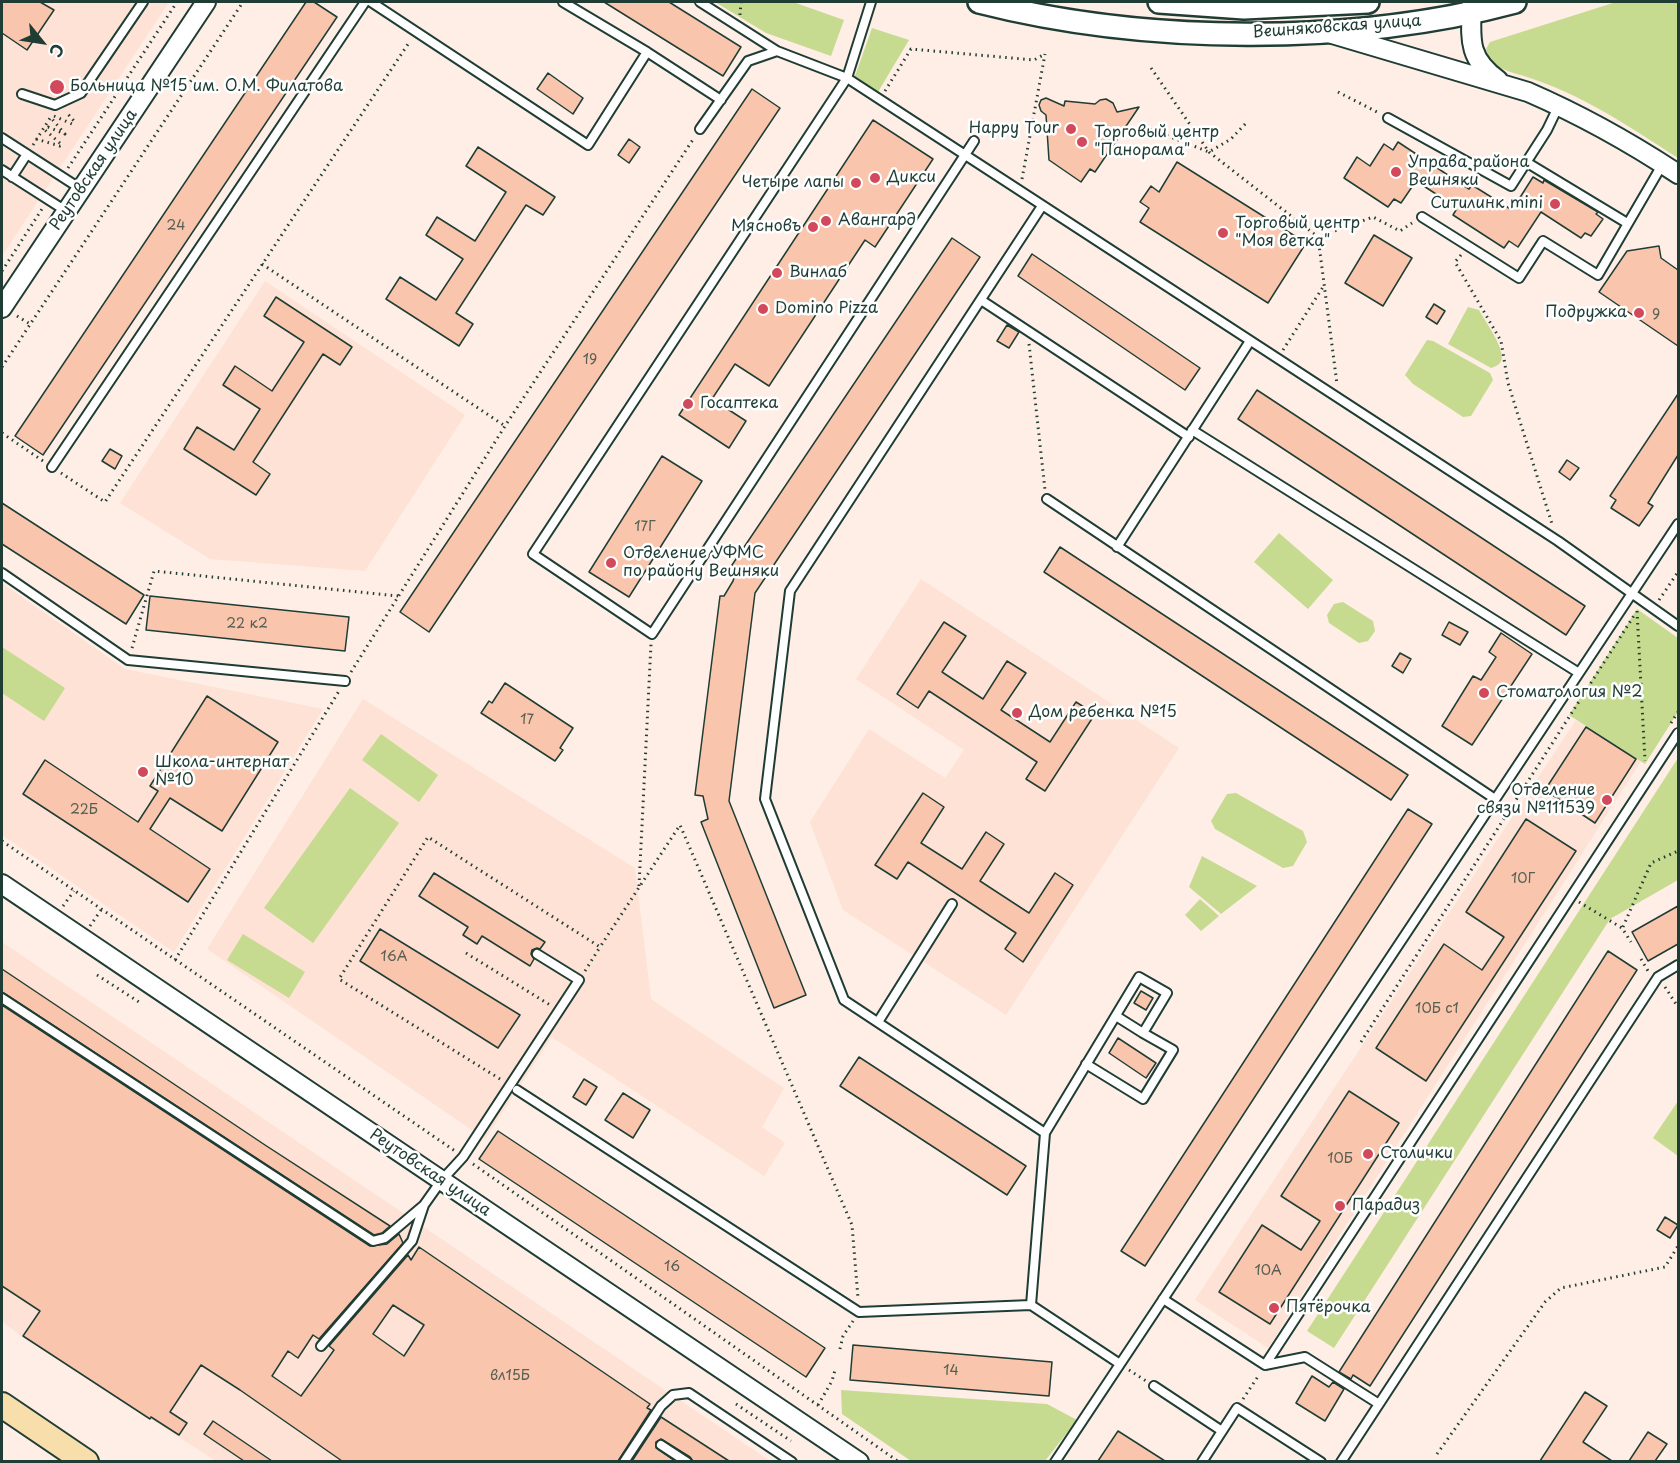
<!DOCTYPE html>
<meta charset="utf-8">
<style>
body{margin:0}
#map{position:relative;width:1680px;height:1463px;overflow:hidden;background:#feeee6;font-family:"Playpen Sans",sans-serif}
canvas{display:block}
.frame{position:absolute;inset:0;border:3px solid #1f3d34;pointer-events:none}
.north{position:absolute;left:12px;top:12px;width:60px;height:60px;-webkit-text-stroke:4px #fff;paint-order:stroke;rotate:120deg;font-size:16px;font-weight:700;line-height:24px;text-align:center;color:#1f3d34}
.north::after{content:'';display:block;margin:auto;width:21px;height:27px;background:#1f3d34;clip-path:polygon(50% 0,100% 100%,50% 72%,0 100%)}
</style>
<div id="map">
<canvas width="1680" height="1463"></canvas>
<div class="frame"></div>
<div class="north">С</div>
</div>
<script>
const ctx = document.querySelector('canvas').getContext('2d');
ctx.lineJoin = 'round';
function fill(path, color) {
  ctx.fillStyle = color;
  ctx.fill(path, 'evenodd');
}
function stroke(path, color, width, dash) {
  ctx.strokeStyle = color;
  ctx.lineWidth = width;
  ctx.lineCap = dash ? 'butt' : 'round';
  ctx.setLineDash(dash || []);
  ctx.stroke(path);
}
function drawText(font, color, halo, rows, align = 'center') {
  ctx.font = font + ' "Playpen Sans",sans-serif';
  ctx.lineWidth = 5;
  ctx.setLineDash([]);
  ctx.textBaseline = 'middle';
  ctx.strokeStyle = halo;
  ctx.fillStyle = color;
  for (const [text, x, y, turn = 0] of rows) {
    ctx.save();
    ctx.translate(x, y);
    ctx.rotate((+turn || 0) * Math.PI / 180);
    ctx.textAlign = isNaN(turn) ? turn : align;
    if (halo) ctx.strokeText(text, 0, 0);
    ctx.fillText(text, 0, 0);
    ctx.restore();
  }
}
fill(new Path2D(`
 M2,2H169L2,256Z
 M265,281L465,415L365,571L210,559L120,503Z
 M921,579L1179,748L1006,1015L843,910L810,822L869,729L945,778L964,750L856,679Z
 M2,583L125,669L323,709L174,952L2,835Z
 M363,699L635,868L651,999L784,1088L762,1127L785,1143L764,1176L552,1037L485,1139L207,949Z
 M1576,720L1641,761L1268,1348L1195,1300Z
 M2,942L770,1461L234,1462L230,1459L229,1461H216L21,1336L2,1321Z`), '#fde2d5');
fill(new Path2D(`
 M715,2H793L844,20L831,56L766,33Z
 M1616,2H1678V158C1630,127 1580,93 1524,76C1507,71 1491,68 1486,49L1490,42Z
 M872,28L909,40L878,92L855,76Z
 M1468,307L1479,310C1484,320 1509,353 1500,363C1497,366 1494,367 1491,368L1448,344Z
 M1427,340L1433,341L1490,373L1493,380L1471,416L1463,417L1413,384L1405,375Z
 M1279,533L1333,580L1308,609L1254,562Z
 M1343,602L1373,621L1375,631L1368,641L1359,643L1329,623L1327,615L1334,604Z
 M1637,609L1678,638V712L1645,764L1569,715Z
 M2,647L65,688L44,721L2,693Z
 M381,734L438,775L419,802L362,760Z
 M1678,758V880L1610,919L1334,1348L1307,1331Z
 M350,788L399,823L313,943L264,908Z
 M1236,793L1303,831L1307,842L1293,866L1283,868L1215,829L1211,821L1227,794Z
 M1202,856L1257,886L1221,914L1189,887Z
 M1200,899L1219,916L1201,931L1185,915Z
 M243,934L305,972L289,998L227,960Z
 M1678,1101V1156L1653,1138Z
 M841,1390L1047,1404L1077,1420L1045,1461H911L842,1414Z`), '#c6db90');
const building = new Path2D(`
 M2,2H40L54,10L27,50L2,33Z
 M306,2H314L337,17L43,455L15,436Z
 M604,2H669L741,47L723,76Z
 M548,73L583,98L573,114L537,89Z
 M752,89L780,108L429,632L400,612Z
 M1046,98L1064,106L1065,101L1095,104L1100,100L1106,99L1113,103L1117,112L1139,107L1095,172L1090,169L1081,182L1049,160L1046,115L1041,111L1039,105L1041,100Z
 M873,120L933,159L875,247L865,240L769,386L735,364L712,399L746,421L729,448L679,415Z
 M629,139L640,147L629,163L618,155Z
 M1398,142L1469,189L1472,185L1512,210L1533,177L1543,183L1544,180L1598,212L1596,214L1603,219L1591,236L1585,233L1581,238L1541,212L1518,247L1509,241L1504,248L1453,215L1456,210L1451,207L1453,205L1416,181L1401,203L1394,199L1388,207L1344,178L1357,157L1370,166L1384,144L1393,150Z
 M478,147L555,197L543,215L526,205L456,313L473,324L459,346L386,299L400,277L436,300L463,259L426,235L437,217L475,241L506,192L466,166Z
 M1177,162L1306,243L1268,303L1140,222L1149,208L1140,202L1151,186L1159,192Z
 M1374,235L1412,258L1383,306L1345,283Z
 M952,238L980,257L755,593L729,801L806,995L774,1008L701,822L708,819L703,796L695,795L720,596H724L733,581L737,569L732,565Z
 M1659,246L1661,258L1678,270V346L1599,292L1627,251Z
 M1032,254L1200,368L1185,390L1018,276Z
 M276,297L352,347L340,365L323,354L253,462L270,474L256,495L184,449L197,427L234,450L260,409L223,385L235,366L272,391L304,342L264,316Z
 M1434,304L1445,311L1437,324L1426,317Z
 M1007,325L1019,332L1009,348L997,341Z
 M1257,390L1585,606L1566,635L1238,419Z
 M1678,394V455L1648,503L1653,506L1639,526L1611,508L1616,500L1610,496Z
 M110,449L122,456L115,469L102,461Z
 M662,456L702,481L629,597L589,572Z
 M1567,460L1579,468L1570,480L1559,472Z
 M2,503L144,595L126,624L2,544Z
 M1060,547L1408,775L1391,800L1044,572Z
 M150,596L349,617L345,651L146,630Z
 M944,622L966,636L942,672L983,699L1007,661L1026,673L1001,710L1050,742L1076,702L1095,714L1045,791L1026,779L1037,762L929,691L918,708L897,694Z
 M1449,622L1468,632L1460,645L1442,635Z
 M1501,633L1532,654L1472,745L1442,726L1473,676L1481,680L1496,657L1489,652Z
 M1400,653L1411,659L1403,673L1392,666Z
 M505,683L573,728L560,748L563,750L555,761L481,713L489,701L492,703Z
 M207,696L278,742L222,831L170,798L150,829L210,869L188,902L23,794L45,760L138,822L158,791L150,786Z
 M1586,727L1636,759L1595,823L1545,790Z
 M923,793L944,807L921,843L962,869L986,832L1004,844L980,881L1029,913L1055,873L1073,885L1023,962L1005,949L1016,933L908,862L897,879L875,865Z
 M1408,809L1432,824L1145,1266L1121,1251Z
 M1526,819L1576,851L1426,1081L1376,1048L1444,944L1482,970L1504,937L1466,912Z
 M434,873L545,942L540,949L537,948L532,950L531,954L534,959L530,966L482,936L477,944L463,935L468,927L419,896Z
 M1678,906V944L1648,961L1632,932Z
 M380,929L520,1015L498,1048L360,961Z
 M1608,951L1637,970L1370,1386L1353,1375L1351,1379L1339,1372Z
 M2,969L265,1145L390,1226L382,1233L374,1235L2,992Z
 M1141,991L1153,998L1146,1010L1134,1003Z
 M2,1005L370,1246L387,1244L399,1234L403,1243L319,1339L313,1335L298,1358L288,1351L272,1376L301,1396L334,1350L329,1346L408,1255L411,1260L419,1247L650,1404L647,1408L651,1410L618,1461H342L240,1390L201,1365L170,1412L187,1423L179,1435L151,1417L150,1419L23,1336L40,1311L2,1286ZM393,1305L424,1325L404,1356L373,1334Z
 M1118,1038L1156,1063L1146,1078L1109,1053Z
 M859,1057L1026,1166L1007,1195L840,1086Z
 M584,1079L597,1087L586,1105L573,1097Z
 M1349,1091L1399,1123L1270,1324L1219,1292L1262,1225L1301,1250L1320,1221L1281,1196Z
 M623,1093L650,1110L633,1138L605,1120Z
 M498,1131L825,1348L806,1377L479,1159Z
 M1665,1217L1678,1225L1670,1238L1657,1230Z
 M853,1345L1052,1362L1049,1396L850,1380Z
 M1312,1376L1329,1387L1333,1382L1344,1389L1325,1421L1296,1403Z
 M1585,1392L1607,1406L1583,1442L1612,1461H1540Z
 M661,1417L729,1461H693L690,1457L661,1439L656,1442V1448L675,1461H632Z
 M213,1421L272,1461H244L204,1434Z
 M1118,1431L1165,1461H1098Z
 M1648,1432L1667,1444L1655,1461H1629Z`);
fill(building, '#fac5ad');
stroke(building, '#1f3d34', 1.5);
const service = new Path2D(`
 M371,2L588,145L647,52L721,100
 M563,2L647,52
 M700,2L777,51L847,78L1558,541L1678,626
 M871,2L847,78L533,554L652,634L974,141
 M22,94L55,105L81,93L143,2
 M1388,118L1511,186L1547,130L1559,105
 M700,129L748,61L777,51
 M2,138L81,189
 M1526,162L1627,223
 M2,170L66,211
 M12,177L27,154
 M1042,206L790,591L765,799L844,1000L1045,1133L1031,1305L1120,1364
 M1422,217L1519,278L1543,241L1598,275L1662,165
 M981,300L1189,437
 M1192,430L1579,673
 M52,467L365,2
 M1047,499L1495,799
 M1117,547L1250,341
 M2,573L128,660L345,681
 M2,998L373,1241L385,1238L424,1205
 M1116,1016L1143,1033
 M878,1022L952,904
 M517,1090L859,1312L1031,1305
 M1045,1133L1139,977L1167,993L1143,1033L1173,1050L1143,1099L1086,1064
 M1163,1299L1265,1365L1305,1357L1379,1404L1341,1462
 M321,1346L412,1241L424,1205L441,1181L463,1157L579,980L537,954
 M1265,1365L1678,733
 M1154,1386L1222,1431
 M1379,1404L1658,977L1678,965
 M661,1445L687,1462
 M624,1462L661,1406L673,1395L689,1393L792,1462
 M1055,1462L1678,524
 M1202,1462L1237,1408L1321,1462`);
const tertiary = new Path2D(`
 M1472,2C1471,37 1466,57 1498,80
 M1329,33L1528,92C1581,115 1631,143 1678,174
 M2,308L206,2
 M2,884L859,1462`);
const secondary = new Path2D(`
 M979,2C1144,44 1351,46 1515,2
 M1159,2L1244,8L1368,2`);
const trunk = new Path2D(`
 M2,1405L86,1462`);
stroke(service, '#1f3d34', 12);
stroke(tertiary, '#1f3d34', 22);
stroke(secondary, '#1f3d34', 26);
stroke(trunk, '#1f3d34', 28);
stroke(new Path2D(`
 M740,15L741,2
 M1151,68L1209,152L1318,237L1337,384
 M885,91L911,49L1034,60L1045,54
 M1338,92L1379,113
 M1150,129L1209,152L1231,139L1248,121
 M36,139L60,146L62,145L45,130L48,127L65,134L52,119L54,116L72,124L74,121L67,113
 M33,145L52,115
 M68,168L177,2
 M1022,179L1045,54
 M1318,237L1373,217L1400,231L1412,223
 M1461,255L1455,262L1501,341L1508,383L1552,524
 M262,264L505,426
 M2,271L42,209
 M17,316L30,324
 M1029,344L1045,490
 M1283,350L1323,287
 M2,367L243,2
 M2,433L43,461
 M61,473L105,502L410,41
 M1659,600L1678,572
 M1637,611L1645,761
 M132,648L154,571L398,596
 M351,672L505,426L694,138
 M1671,723L1678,712
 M2,841L455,1151
 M639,886L651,644
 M1579,902L1622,928L1631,942
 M63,906L74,891
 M90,926L101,910
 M1623,927L1651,863L1678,851
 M466,953L550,1005
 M1641,959L1648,971
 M175,960L339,691
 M585,971L600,947
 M97,975L139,1002
 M1665,987L1678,1007
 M1361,1042L1635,614
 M500,1079L339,979L428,837L600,947L680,825L852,1225L858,1298
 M473,1164L899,1462
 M840,1349L843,1336L853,1321
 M1129,1370L1146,1381
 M1243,1399L1259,1375
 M736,1404L791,1441
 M818,1405L832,1381L835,1370
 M1437,1454L1545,1302L1561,1288L1665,1267L1678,1246`), '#1f3d34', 3, [1.5, 4.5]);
stroke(service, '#fff', 8);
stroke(tertiary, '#fff', 18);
stroke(secondary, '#fff', 21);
stroke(trunk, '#f8deab', 24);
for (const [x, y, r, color] of [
 [57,87,8,"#d1495b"],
 [1071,129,6,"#d1495b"],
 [1082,142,6,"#d1495b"],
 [1396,172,6,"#d1495b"],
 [875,178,6,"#d1495b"],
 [856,183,6,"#d1495b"],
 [1555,204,6,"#d1495b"],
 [826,221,6,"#d1495b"],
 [813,227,6,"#d1495b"],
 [1223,233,6,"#d1495b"],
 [777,273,6,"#d1495b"],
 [763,309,6,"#d1495b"],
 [1639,313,6,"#d1495b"],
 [688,404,6,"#d1495b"],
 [611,563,6,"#d1495b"],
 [1484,693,6,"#d1495b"],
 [1017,713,6,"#d1495b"],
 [143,772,6,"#d1495b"],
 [1607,800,6,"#d1495b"],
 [1368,1154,6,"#d1495b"],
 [1340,1206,6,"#d1495b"],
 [1274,1308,6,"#d1495b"]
]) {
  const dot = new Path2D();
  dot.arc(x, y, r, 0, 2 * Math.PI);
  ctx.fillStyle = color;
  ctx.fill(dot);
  stroke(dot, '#fff', 2);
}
drawText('14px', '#565f52', null, [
 ["24",176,226],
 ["9",1656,315],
 ["19",590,360],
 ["17Г",645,527],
 ["22 к2",247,624],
 ["17",527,720],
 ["22Б",84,810],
 ["10Г",1523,879],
 ["16А",394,957],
 ["10Б с1",1437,1009],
 ["10Б",1340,1159],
 ["16",672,1267],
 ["10А",1268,1271],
 ["14",951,1371],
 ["вл15Б",510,1376]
]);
drawText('16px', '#1f3d34', '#fff', [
 ["Вешняковская улица",1337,27,-4],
 ["Реутовская улица",94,170,-56],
 ["Реутовская улица",430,1173,34]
]);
drawText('16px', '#1f3d34', '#fff', [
 ["Больница №15 им. О.М. Филатова",70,87],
 ["Happy Tour",1059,129,"right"],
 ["Торговый центр",1094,133],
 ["\"Панорама\"",1094,151],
 ["Управа района",1408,163],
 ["Вешняки",1408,181],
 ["Дикси",887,178],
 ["Четыре лапы",844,183,"right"],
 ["Ситилинк mini",1543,204,"right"],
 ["Авангард",838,221],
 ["Торговый центр",1235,224],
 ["\"Моя ветка\"",1235,242],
 ["Мясновъ",801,227,"right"],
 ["Винлаб",789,273],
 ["Domino Pizza",775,309],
 ["Подружка",1627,313,"right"],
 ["Госаптека",700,404],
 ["Отделение УФМС",623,554],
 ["по району Вешняки",623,572],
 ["Стоматология №2",1496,693],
 ["Дом ребенка №15",1029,713],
 ["Школа-интернат",155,763],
 ["№10",155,781],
 ["Отделение",1595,791,"right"],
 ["связи №111539",1595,809,"right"],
 ["Столички",1380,1154],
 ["Парадиз",1352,1206],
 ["Пятёрочка",1286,1308]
], 'left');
</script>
